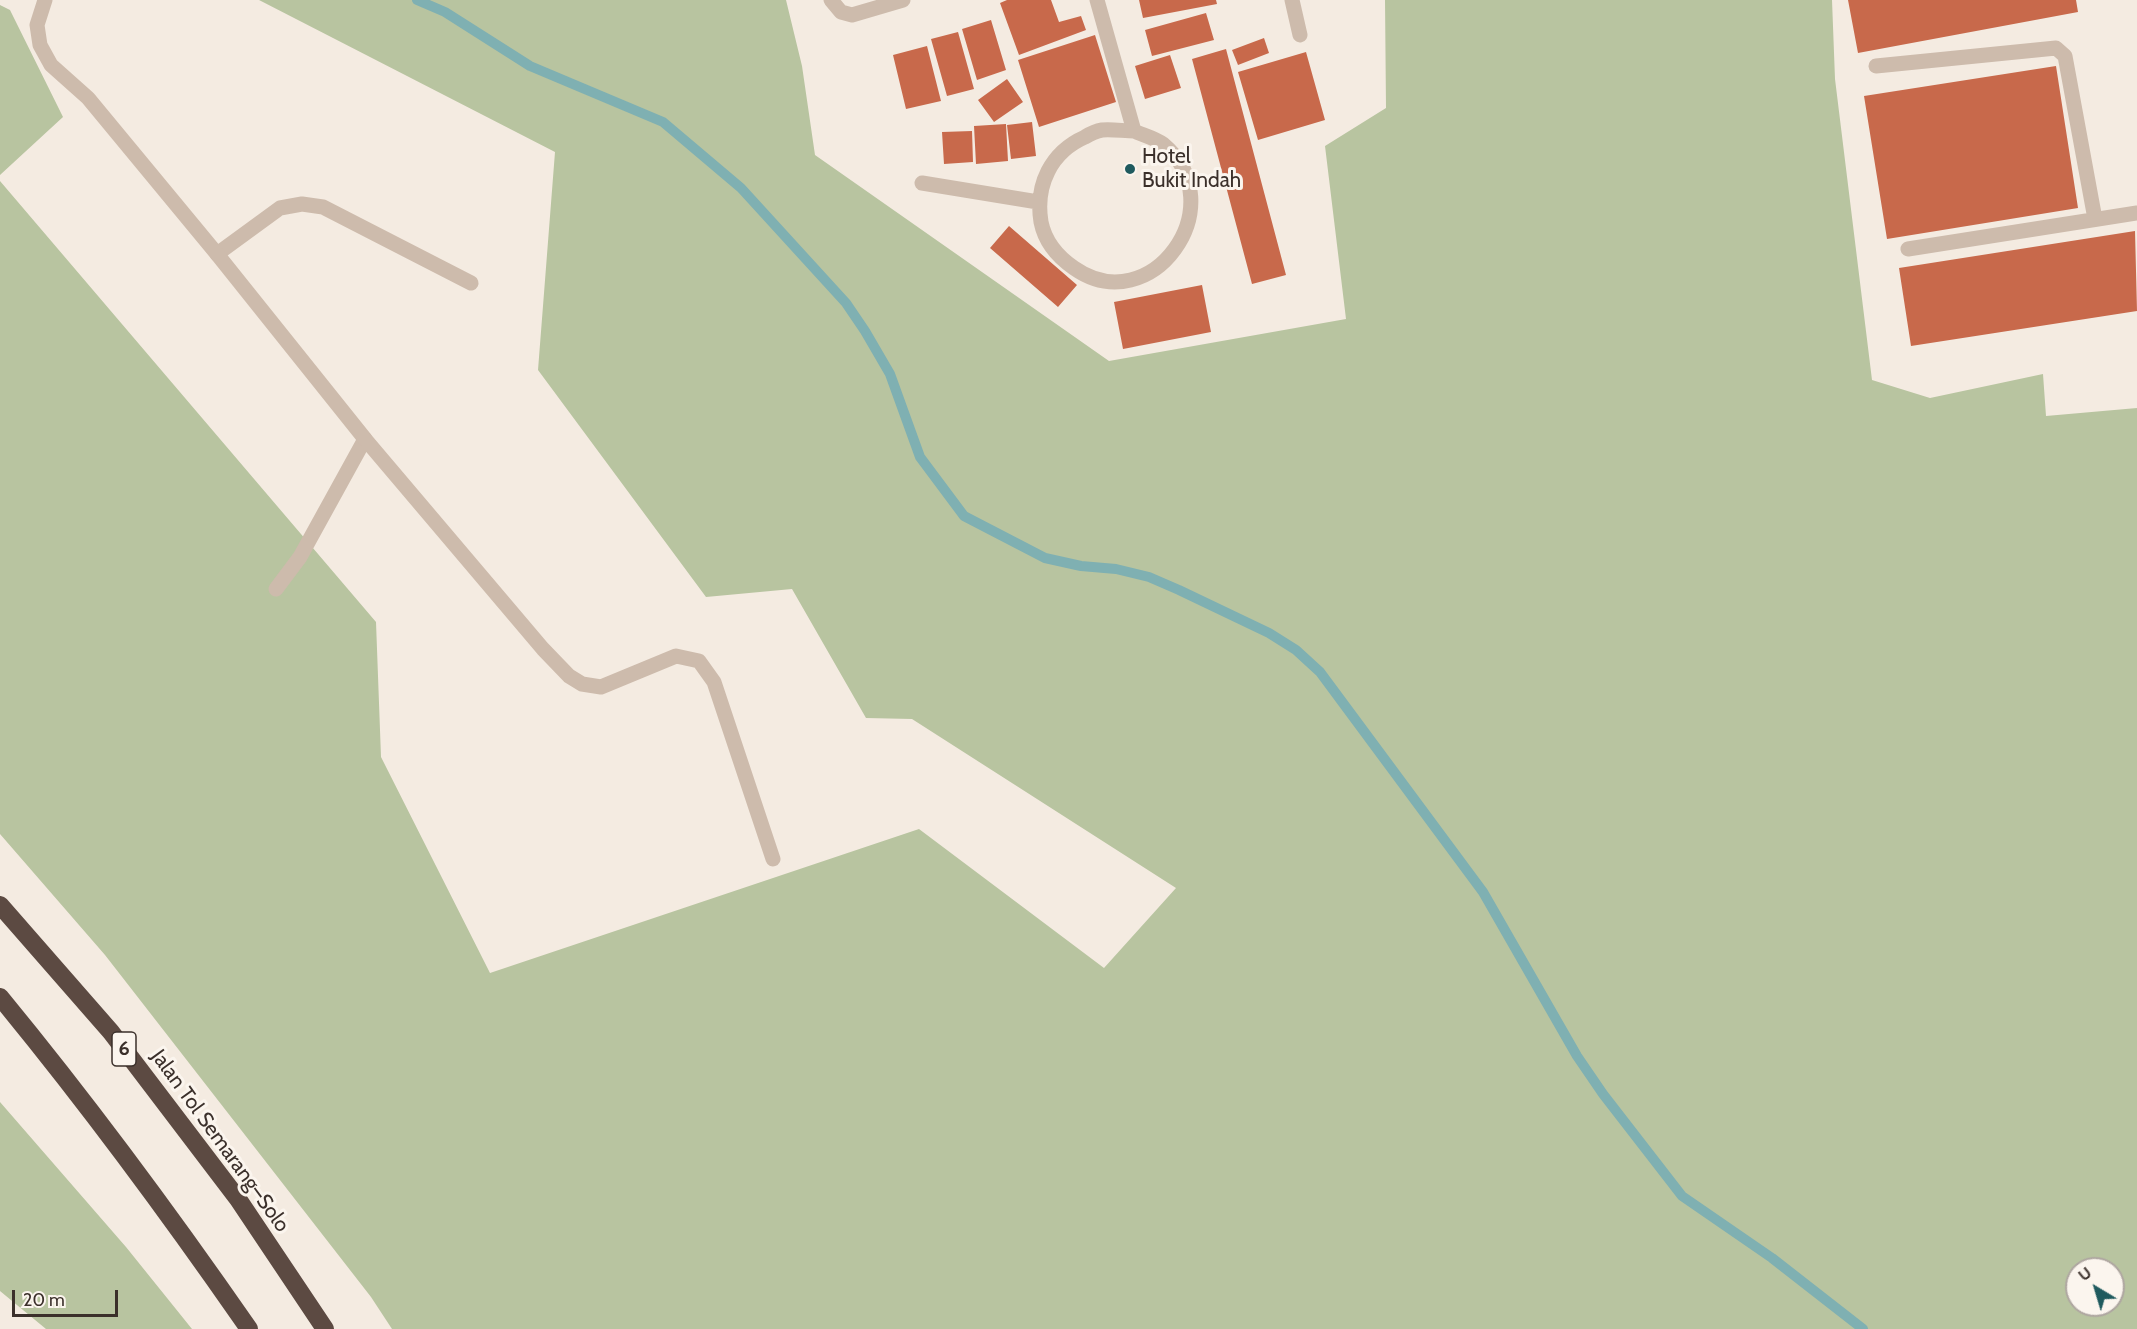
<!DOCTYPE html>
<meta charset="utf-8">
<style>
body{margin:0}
#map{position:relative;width:2137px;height:1329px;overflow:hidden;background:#f4ebe1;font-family:Cabin,sans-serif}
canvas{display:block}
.north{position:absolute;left:2065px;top:1257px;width:60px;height:60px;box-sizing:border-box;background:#fbf5ee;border:2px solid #aea6a0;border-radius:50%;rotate:322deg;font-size:16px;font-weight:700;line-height:24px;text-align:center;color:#3b302b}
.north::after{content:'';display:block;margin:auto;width:21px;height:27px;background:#1f5a5e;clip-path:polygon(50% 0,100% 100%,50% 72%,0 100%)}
.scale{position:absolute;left:12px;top:1290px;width:106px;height:27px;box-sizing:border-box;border:3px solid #3b302b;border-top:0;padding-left:8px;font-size:18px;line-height:21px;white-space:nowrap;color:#3b302b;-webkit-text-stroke:4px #fbf5ee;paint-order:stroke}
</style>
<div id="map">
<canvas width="2137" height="1329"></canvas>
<div class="north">U</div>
<div class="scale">20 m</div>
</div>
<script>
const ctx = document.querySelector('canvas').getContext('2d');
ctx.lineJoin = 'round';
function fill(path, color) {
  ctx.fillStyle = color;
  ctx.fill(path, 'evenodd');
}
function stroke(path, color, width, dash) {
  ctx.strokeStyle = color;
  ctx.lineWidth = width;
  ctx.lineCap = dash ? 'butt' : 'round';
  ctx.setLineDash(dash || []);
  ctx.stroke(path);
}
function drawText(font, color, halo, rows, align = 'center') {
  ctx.font = font + ' Cabin,sans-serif';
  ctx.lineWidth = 6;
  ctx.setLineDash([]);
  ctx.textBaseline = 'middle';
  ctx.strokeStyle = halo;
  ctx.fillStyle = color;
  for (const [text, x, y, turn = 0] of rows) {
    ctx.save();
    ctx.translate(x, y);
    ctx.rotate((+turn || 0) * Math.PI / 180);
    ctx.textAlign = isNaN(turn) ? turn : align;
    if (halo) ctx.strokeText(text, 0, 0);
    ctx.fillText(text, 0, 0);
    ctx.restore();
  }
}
fill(new Path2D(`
 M259,0H786L802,66L815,155L1109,361L1346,319L1325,146L1386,108L1385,0H1832L1835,79L1872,380L1930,398L2043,374L2046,416L2137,408V1329H392L371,1297L105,955L0,834V181L376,622L381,757L490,973L919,829L1104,968L1176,888L912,719L866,718L792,589L706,597L538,370L555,152ZM2077,1269H2113V1305H2077Z
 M0,5L10,10L63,117L0,175Z
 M0,1102L126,1247L192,1329H46L0,1291Z`), '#b8c4a0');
stroke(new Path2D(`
 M417,0L445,12L530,66L663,122L741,188L846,303L865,331L890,374L920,457L964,516L1045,558L1081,566L1116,569L1149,577L1179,590L1269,633L1296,650L1320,672L1483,892L1577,1056L1603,1094L1682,1196L1772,1258L1863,1329`), '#7fb0b2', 10);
fill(new Path2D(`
 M1007,0H1051L1059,22L1081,16L1086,30L1019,55L1000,3Z
 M1139,0H1216L1217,4L1143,18Z
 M1848,0H2076L2078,12L1858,53Z
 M1206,13L1214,40L1152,56L1145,30Z
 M991,20L1006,70L977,80L962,29Z
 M958,32L974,89L947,96L931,39Z
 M1095,35L1116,102L1039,127L1018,60Z
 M1264,38L1269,53L1238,65L1232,50Z
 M927,46L941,101L906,109L893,55Z
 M1226,49L1286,275L1252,284L1192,59Z
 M1306,52L1325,120L1258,140L1238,72Z
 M1170,55L1181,88L1145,99L1135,66Z
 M2056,66L2078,208L1887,239L1864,96Z
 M1007,79L1023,102L994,122L978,100Z
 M1032,122L1036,156L1011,159L1007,125Z
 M1006,124L1008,161L976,164L974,126Z
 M972,131L973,162L944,164L942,132Z
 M1009,226L1077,285L1058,307L990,248Z
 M2135,231L2137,311L1911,346L1899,268Z
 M1202,285L1211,332L1123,349L1114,302Z`), '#c8694b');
stroke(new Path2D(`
 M217,254L280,208L302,204L323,207L471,283
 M276,589L300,557L365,439`), '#cdbbac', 15);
stroke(new Path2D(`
 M45,0L37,25L40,45L51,65L88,98L217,254L365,439L543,649L569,676L582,684L601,687L676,656L699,661L714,682L773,859
 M831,0L841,12L852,15L903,0
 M1097,0L1134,131C1143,135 1155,138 1163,144C1236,205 1151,322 1074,268C1058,257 1045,242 1041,222C1035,185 1051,152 1085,137C1090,134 1096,131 1102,130C1112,129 1124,131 1134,131
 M1292,0L1300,35
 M1876,66L2056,48L2065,56L2095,219
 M922,183L1038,202
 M1908,249L2137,213`), '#cdbbac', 15);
stroke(new Path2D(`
 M0,905L111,1032L238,1199L325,1329
 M0,997C88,1104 170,1215 249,1329`), '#5c4a42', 18);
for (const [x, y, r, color] of [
 [1130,169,6,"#1f5a5e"]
]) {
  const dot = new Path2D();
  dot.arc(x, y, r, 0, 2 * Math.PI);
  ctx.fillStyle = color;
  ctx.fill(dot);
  stroke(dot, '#fbf5ee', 2);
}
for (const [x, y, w] of [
 [124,1049,24]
]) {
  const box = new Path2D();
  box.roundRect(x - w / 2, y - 17, w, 34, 4.5);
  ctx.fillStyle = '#fbf5ee';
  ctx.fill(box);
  stroke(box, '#3b302b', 1.5);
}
drawText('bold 20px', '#3b302b', null, [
 ["6",124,1049]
]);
drawText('21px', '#3b302b', '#fbf5ee', [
 ["Hotel",1142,157],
 ["Bukit Indah",1142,181]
], 'left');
drawText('21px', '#3b302b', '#fbf5ee', [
 ["Jalan Tol Semarang–Solo",220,1141,54]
]);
</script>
